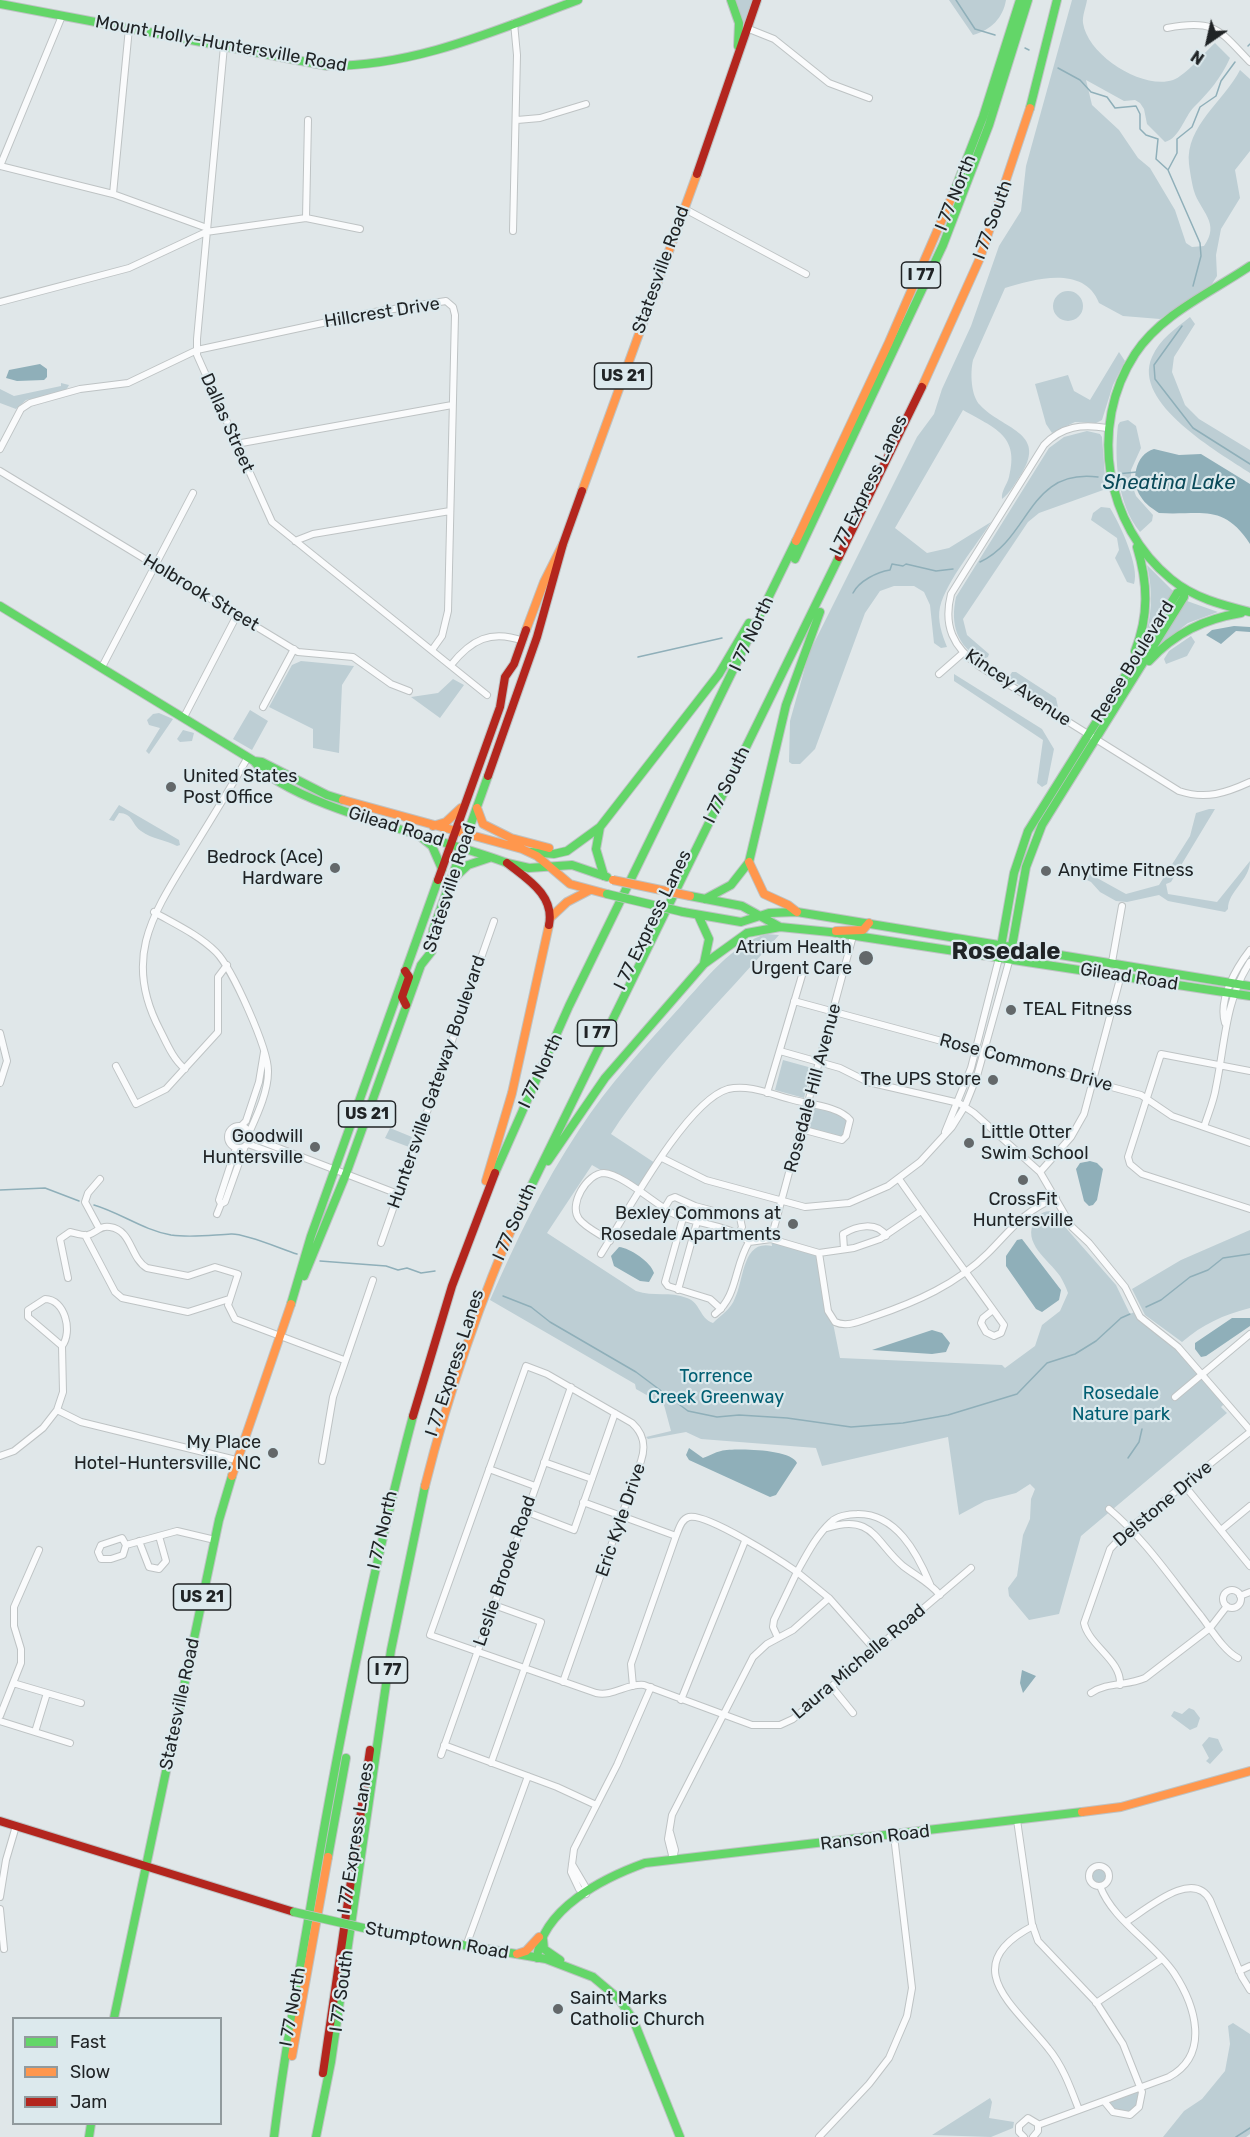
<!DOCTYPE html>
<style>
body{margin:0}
#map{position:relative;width:1250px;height:2137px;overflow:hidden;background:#e0e7e9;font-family:Rubik,sans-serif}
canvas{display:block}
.legend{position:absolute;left:12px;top:2017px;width:210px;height:108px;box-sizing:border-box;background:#dce9ed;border:2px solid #919a9d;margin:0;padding:8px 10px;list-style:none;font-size:18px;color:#202426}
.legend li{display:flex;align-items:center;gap:12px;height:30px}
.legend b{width:30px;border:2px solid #919a9d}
.north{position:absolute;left:1178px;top:12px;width:60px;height:60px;-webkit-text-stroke:4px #dce9ed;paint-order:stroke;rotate:214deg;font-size:16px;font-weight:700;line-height:24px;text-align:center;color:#202426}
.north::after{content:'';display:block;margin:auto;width:21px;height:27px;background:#202426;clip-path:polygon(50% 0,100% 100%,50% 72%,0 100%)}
</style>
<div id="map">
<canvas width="1250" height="2137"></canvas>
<ul class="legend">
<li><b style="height:8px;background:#63d668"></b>Fast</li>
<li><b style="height:8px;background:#ff974d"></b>Slow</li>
<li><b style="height:8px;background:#b3261e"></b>Jam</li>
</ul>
<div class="north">N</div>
</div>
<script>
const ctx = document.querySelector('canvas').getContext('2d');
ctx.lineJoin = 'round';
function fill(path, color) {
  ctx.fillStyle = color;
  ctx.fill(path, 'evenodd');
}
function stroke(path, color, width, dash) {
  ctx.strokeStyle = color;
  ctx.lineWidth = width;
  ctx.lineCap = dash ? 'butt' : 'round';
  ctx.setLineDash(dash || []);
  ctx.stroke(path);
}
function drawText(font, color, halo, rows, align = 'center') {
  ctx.font = font + ' Rubik,sans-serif';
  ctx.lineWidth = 4.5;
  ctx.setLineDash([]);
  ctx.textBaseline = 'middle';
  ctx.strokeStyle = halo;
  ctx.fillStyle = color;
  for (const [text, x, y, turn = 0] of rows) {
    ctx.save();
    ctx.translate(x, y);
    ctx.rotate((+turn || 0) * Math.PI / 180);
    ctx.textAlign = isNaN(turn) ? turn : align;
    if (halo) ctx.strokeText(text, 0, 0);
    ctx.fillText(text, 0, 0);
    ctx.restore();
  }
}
fill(new Path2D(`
 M733,0H753L740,36Z
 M949,0H1006C1003,18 991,30 973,35Z
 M1072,0H1087C1086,7 1082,16 1083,23C1088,56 1143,90 1173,80C1185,76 1205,52 1215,43L1230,58C1221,78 1209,92 1194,107C1184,117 1180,138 1165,142L1147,124L1144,109L1140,103L1135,100L1124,101L1086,80L1092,105L1119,130L1138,158L1150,168L1175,210L1186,243L1192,247L1204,246C1221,223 1200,211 1194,191C1192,184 1190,172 1189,164C1185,126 1225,100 1240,70L1250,79V151L1235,170L1240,198L1221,229L1216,255L1217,276L1212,284L1160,319L1123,316L1099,303C1084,265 1035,279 1005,288L973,360C970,373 971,396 980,405C1002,429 1047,432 1022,473C1016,482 1010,493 1002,499C1001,491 1007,485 1009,477C1020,435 994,428 963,410L895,528L927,553L949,548L991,522C976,546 947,580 940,607C937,620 942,635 947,647L941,648L934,643L930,605L924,592L914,586H894L880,591L865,613L815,749L800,764H792L789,762L790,721L809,653L917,437L934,414L942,389L971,326L999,246L1021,211L1026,166Z
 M1053 306a15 15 0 1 1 30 0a15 15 0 1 1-30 0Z
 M1190,317L1195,324L1174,357L1172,372L1185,405L1199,419L1250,450V473C1220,453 1131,403 1152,357C1160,339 1175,329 1190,317Z
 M1119,352L1125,361L1113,385L1102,420L1096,423L1075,422L1052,433L1046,424L1035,384L1068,375L1074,391L1090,400Z
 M61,383L69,385L65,392L26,400L16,409L0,403V389L14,396L61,386Z
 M1128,420L1136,426L1141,448L1131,470V482L1136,496L1153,515L1152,521L1140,532C1117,504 1114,459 1118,425L1120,422Z
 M1087,431L1100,434L1102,437L1106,489L1039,513L1028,522L963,619L967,635L989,654L988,657L981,660C957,645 950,625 956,597L1049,448L1064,437Z
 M1101,507L1110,508C1120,524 1140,567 1134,584L1127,582L1115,558L1119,550L1117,538L1091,520L1093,513Z
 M1147,565L1173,591L1142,643C1153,618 1153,592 1147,565Z
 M1187,601L1218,612L1188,623L1152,651Z
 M1191,636L1195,642L1187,656L1166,664L1164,659L1169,651Z
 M301,661L354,666L342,685L339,753L313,748V729L269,707L292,665Z
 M1012,672H1016L1056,698L1058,707L1056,708L1011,680L1009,677Z
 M954,674L1042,729L1054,749L1047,784L1042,787L1037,783L1043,740L954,681Z
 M453,679L464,685L440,718L411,697L438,693Z
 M250,710L268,721L252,750L233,739Z
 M159,713L173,719L149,754L146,751L160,728L149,725L147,720L153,714Z
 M183,730L194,733L192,741L180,742L177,739Z
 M119,805L179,840L180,845L177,846C166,840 152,839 141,831C132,825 133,813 119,813L114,821L109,820Z
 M1209,809H1215L1171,882L1166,884L1168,894L1217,902L1250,861C1250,880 1228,891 1228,909L1225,912L1168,901L1159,895L1127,902L1116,901L1100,892L1091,882L1068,871L1070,863L1126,894L1159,885L1190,836L1196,813Z
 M767,934L779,935C722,1000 658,1062 611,1134L658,1165L640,1193L592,1165L547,1233L636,1291C654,1297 670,1291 687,1298C701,1303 699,1318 713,1323C721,1315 731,1309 735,1298C744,1281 742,1239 772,1246L771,1239L819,1253L840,1358L1002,1365L1005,1368L1035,1346L1042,1325L1060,1311L1068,1293C1066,1287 1063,1281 1060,1276C1049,1260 1021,1243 1035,1220C1039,1214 1044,1211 1051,1211L1116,1285L1130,1314L1136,1311L1178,1347L1227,1401L1221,1407L1227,1413L1081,1536L1059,1614L1029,1620L1009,1596L1008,1588L1017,1576L1023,1535L1030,1519L1031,1499L1035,1489L1030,1484L1016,1493L985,1501L959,1515L948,1437L822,1466L816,1448L701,1439L686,1432L648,1439L646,1437L671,1431L664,1405L636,1389L635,1384L490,1300C516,1241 543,1184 579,1130C608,1085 645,1046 681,1006C703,982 734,942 767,934Z
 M783,1060L812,1068L804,1098L775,1090Z
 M809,1104L848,1117L844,1138L801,1129Z
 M228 1137a11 11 0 1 1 22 0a11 11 0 1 1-22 0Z
 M390,1128L412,1137L409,1147L385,1138Z
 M1250,1230V1308C1223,1315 1203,1324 1182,1342L1145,1315L1132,1289L1181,1260Z
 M1189,1708L1194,1710L1200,1718L1197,1727L1190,1730L1171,1716L1174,1711L1182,1714Z
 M1209,1737L1218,1739L1223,1750L1210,1764L1206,1761L1209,1758L1202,1745Z
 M1091 1875a8 8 0 1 1 16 0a8 8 0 1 1-16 0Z
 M1233,2023L1250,2034V2134L1246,2137H1163L1184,2111L1202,2099L1225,2071L1230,2044L1228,2026Z
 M1137,2092H1139L1137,2107C1126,2114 1119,2113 1109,2105L1110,2101Z
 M990,2098L992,2102L989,2118L1014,2122L1013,2128L991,2137L932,2135Z`), '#bdced4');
fill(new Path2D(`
 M40,364L47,369V377L44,380L17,381L6,378L9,370Z
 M1154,449L1179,455L1201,454L1250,484V544C1223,502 1200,516 1159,513C1153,509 1145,504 1141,497C1130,482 1135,454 1154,449Z
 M1234,626L1250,627V632L1236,631L1221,644L1206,635L1212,630Z
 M1090,1161L1097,1163L1103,1169L1097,1200L1093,1205L1089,1206L1084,1201L1076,1169L1080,1163Z
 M1022,1239L1061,1290L1059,1300L1042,1312L1036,1309L1006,1266V1256L1017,1240Z
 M619,1247C630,1248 651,1262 654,1273L649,1282L640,1281L614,1266L611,1256Z
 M1232,1318H1250V1326L1206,1356L1201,1357L1195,1349V1343Z
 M932,1330L942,1333L950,1343L946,1352L932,1354L872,1350Z
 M689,1448L703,1458C709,1456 715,1452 721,1451C735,1448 791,1449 797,1463L776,1495L770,1497L689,1460L686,1455Z
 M1022,1670L1036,1676L1023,1693L1020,1683Z`), '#8fafb9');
stroke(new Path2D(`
 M956,0L975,29L995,35
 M1248,46L1250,44
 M1025,48L1029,50
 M1058,68L1080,80L1091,92L1107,97L1115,108L1136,106L1140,114V129L1146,135L1158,139L1156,159L1167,169
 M1193,286L1201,256L1200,243L1168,170L1177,153V139L1192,127L1200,107L1216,96L1221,81L1235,62
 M1182,326L1154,365L1155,379L1193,428L1250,464
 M1117,474L1137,472
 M980,562C1031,538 1028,468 1098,477
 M853,593C859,581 877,572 890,570L892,564L903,566L906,564L936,571L953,569
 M638,657L722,638
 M0,1190L45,1188L79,1201
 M94,1205C121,1213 143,1230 171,1235C191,1238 211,1235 231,1234C245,1233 281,1249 297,1254
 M320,1261L386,1266L398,1270L407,1268L421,1273L435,1271
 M503,1296L531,1307L550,1322L636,1372L688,1411L717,1417L739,1415L787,1418L851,1427L903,1423L948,1415L1017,1394L1047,1363L1075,1354L1096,1341L1121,1318L1130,1314
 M1146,1307L1161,1300L1190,1277L1208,1270L1223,1258L1250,1254
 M1128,1458L1139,1442L1142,1429
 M1236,2137L1250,2128`), '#8fafb9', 1.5);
const street = new Path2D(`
 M1167,28C1215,19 1218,29 1250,62
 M749,29L774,39L829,83L869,98
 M224,46L197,339V355L201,364L272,522L487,695
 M517,120L540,118L586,104
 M0,166L113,194L207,228
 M0,166L62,16
 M113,194L129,28
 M683,208L806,274
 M306,218L308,120
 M513,231L517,55L514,23
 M0,302L129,268L206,232L306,218L360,229
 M1107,428C1082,424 1062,426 1044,445L951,594C943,626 953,647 979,666L1179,791C1206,800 1226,793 1250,782
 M236,444L452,405
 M0,449L21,409L30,403L80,389L128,383L197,350L374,312L446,301L453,307L455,315L448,611L442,636L432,650
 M0,471L298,652L353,657L391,684L409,691
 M295,541L313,534L450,511
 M451,665C471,640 491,629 523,641
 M102,667L193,493
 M939,674L963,653
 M263,707L294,649
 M184,717L237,615
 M154,912C175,924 199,935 216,952C232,968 269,1050 268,1072C268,1092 257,1115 249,1133
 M1112,962L1122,906
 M794,1001L1141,1095L1172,1116L1250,1143
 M1225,1023C1218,999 1236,968 1250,950
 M0,1033L7,1061L0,1083
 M780,1051L840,1068L868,1082L959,1103L974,1113L1040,1172L1072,1227L1089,1243L1125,1287L1140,1317L1178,1347L1250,1430
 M116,1066L136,1104L166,1089L218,1032V977L227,965
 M185,1069C173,1059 167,1044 160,1030C122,958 153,914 191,852C210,821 230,789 248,757
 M1250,1071L1161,1054L1128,1157L1130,1164L1142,1174L1250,1209
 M767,1093L803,972
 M228 1137a11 11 0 1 1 22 0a11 11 0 1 1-22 0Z
 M241,1126L246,1121L259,1082L264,1052
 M1204,1127C1208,1114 1214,1101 1216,1087C1225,1044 1225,1000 1250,962
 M945,1132L971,1068L999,958
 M250,1137L398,1194
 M248,1144L281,1156L289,1154
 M236,1148L219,1200L221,1204L225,1202L245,1146
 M662,1158L706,1180L805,1207L849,1203L888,1186L920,1162L952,1127L965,1106L977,1076L1010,958
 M1040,1172L1071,1137L1084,1114L1121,975
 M899,1179C933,1228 969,1276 1004,1325L1001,1333L994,1336L986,1332L981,1323L983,1318L993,1310
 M664,1209L670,1199L675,1197L695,1206L740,1218L742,1227L738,1235
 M217,1214L221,1204
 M683,1218L665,1282L668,1286L710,1299L721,1309
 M99,1228L85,1202L88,1193L100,1179
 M85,1235L115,1292L122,1298L188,1312L229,1299
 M771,1239L853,936
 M610,1241C600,1234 586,1228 579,1219C568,1205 587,1173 604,1173C622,1174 655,1204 672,1213C695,1225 731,1224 749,1242
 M381,1243L494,921
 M844,1249L843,1234C856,1226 877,1221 886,1236
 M819,1253L828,1311L835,1322C848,1328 862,1320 875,1316C916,1302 957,1284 988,1253C1011,1230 1023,1211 1056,1198
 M601,1254C625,1216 686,1101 728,1089C748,1084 771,1094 790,1099C807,1104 839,1106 850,1120L846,1136L842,1140L801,1129
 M68,1278L60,1239L70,1232C75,1233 83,1236 88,1235C96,1233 100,1225 110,1227C132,1230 130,1258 147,1268L188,1276L215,1267L238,1274L228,1305L235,1319L344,1360
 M678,1290L697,1222
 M45,1299C65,1299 73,1332 62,1346L28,1317V1310Z
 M715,1314C738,1296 734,1266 749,1242L771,1239L819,1253L854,1248L880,1239L921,1211
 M1175,1397L1250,1334
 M57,1410L81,1422L236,1460
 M0,1456L14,1451L43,1428L57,1410L63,1392L62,1346
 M322,1461L333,1397L373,1280
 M544,1462L592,1479
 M489,1469L535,1486
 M1184,1485L1250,1566
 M583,1502L676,1536
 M1109,1509C1145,1539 1172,1580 1201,1616C1211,1629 1224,1651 1238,1658
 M527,1512L574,1530L615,1413
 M827,1528C873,1513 875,1542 903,1566C916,1576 929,1582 940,1595
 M1221,1530L1250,1506
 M139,1541L149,1567L159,1569L166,1561L159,1536
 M126,1545L123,1555L111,1559H101L98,1552L101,1545L122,1538L126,1545L177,1531L215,1540
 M1223 1599a9 9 0 1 1 18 0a9 9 0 1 1-18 0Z
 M1240,1596L1250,1592
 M829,1598L797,1572C807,1554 816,1536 831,1522C837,1516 849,1514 857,1514C896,1513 917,1553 930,1584
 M563,1682L641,1461C646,1446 644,1434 632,1423L547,1374L526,1366L430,1635L596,1693C613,1697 627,1683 644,1685L752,1725H780L793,1719L971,1568
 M13,1683L81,1703
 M1120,1685C1122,1660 1089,1646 1084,1623L1110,1549L1130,1528L1250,1432
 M633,1686L631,1664L676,1536C679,1529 681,1519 689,1517C707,1513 780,1560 797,1572L774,1620L773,1627L778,1638
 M832,1687L853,1713
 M1091,1693C1107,1682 1127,1686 1145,1678L1210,1628L1227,1606
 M681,1700L745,1541
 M0,1716L21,1663V1649L14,1626V1607L39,1550
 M0,1721L70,1743
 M35,1732L47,1693
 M444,1745L557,1787L596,1805
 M441,1755L571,1387
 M491,1763L541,1622L494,1605
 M1017,1820L1032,1924L1038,1941L1096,2002L1123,2044L1142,2092L1139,2107L1130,2115L1113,2112L1104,2101
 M670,1832L675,1850L673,1859
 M673,1859L668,1839L672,1815L753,1657L767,1644L793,1630L829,1598L875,1650
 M572,1864L585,1886L586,1894
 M1089 1876a10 10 0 1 1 20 0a10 10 0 1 1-20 0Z
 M586,1894L579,1889L571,1872L574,1849L617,1765L651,1687
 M0,1897L6,1860L16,1826
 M0,1909L4,1949
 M1126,1922C1147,1909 1193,1868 1210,1900L1242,1977L1250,1990
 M1033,1926C955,1966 1016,2007 1048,2048C1063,2066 1071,2089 1079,2110
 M466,1946L528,1776
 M1239,1971L1250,1966
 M1096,2003L1162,1959
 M1038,2125L1169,2077C1211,2054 1195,2005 1174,1973C1153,1942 1113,1921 1100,1886
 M819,2137L869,2084L889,2058L907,2016L912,1988L894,1836
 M1024,2137L1019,2132V2126L1028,2118L1038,2124V2131L1033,2137`);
const fast = new Path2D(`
 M731,0L739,23L738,46
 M0,4L328,66C417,66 496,30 578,0
 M1030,108L1057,0
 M954,192L983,117L1020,0
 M1250,266C1212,292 1161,314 1135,354C1088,426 1105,525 1171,579C1194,598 1222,605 1250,612
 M795,559L943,245L989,125L1028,0
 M0,606L254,761L262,762L327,795L343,800
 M1135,651C1149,616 1148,583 1137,547
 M1149,661C1175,633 1204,619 1241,613
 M254,761C286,806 450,840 507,863L529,868L572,865L607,877
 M600,827L596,849L604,876
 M417,834L432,846L442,869
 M531,852L554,854L567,851L600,827L719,674L749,623
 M452,880L468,865L489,858
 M690,896L742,906L780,927L830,932L1250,996
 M705,899L731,885L749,862L786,705L820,612
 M683,912L741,922L769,913L797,912L1250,986
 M698,915L709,939L704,963
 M999,958L1014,873L1028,831L1177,593L1184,589
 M1010,958L1026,867L1042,825L1184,597V589
 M548,1161L605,1078L704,964L747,933L780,927
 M495,1173L569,1006L796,541
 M521,1207L839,557
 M304,1276L346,1174L421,965L432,951L433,930L488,776
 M291,1304L311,1236L438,880
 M328,1857L346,1758
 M368,1929L546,1959L593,1977L618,1998L633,2019L680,2137
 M543,1939L544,1949L560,1960
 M537,1958C542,1909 603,1878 645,1863L1082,1812
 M114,2018L219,1520L232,1476
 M89,2137L91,2124
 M274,2137C284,2053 300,1970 314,1886C341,1728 372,1571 413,1416
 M316,2137L331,2062L391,1650L425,1486`);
const slow = new Path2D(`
 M922,387L980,258L1030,108
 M582,491L697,174
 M796,541L889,342L954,192
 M526,630L544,582L563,544
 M343,800L522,849L537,856L570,884L607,894
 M477,808L483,824L511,838L522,849
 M433,826L446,822L461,808
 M511,838L549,848
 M749,862L764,894L788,905L797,912
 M550,918L567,902L590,890
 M836,931L863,930L869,923
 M486,1181L512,1093L549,925
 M232,1476L291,1304
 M425,1486C449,1390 481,1298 521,1207
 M1082,1812L1121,1807L1250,1771
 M517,1954L526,1951L539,1937
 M292,2056L328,1857`);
const jam = new Path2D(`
 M697,174L757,0
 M839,557L922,387
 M488,776L537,637L563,544L582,491
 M507,863C527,879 555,895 549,925
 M438,880L500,707L505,677L514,664L526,630
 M405,971L409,977L402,997L406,1005
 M413,1416L452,1286L495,1173
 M0,1821L294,1912
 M323,2073L370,1750`);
stroke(street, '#bec3c4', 8);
stroke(fast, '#bec3c4', 10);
stroke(slow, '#bec3c4', 10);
stroke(jam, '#bec3c4', 10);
stroke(street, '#fafbfc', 6);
stroke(fast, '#63d668', 8);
stroke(slow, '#ff974d', 8);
stroke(jam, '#b3261e', 8);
const fastBridge = new Path2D(`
 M607,894L683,912
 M294,1912L368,1929`);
const slowBridge = new Path2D(`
 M613,880L690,896`);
stroke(fastBridge, '#bec3c4', 10, []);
stroke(slowBridge, '#bec3c4', 10, []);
stroke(fastBridge, '#63d668', 8);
stroke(slowBridge, '#ff974d', 8);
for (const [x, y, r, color] of [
 [171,787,6,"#63686a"],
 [335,868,6,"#63686a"],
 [1046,871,6,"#63686a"],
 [866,958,8,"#63686a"],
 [1011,1010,6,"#63686a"],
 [993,1080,6,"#63686a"],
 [969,1143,6,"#63686a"],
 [315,1147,6,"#63686a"],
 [1023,1180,6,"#63686a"],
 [793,1224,6,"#63686a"],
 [273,1453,6,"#63686a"],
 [558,2009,6,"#63686a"]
]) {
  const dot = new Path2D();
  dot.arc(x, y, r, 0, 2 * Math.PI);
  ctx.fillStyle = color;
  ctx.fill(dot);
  stroke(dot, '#dce9ed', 2);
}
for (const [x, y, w] of [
 [921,275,39],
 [623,376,57],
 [597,1033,39],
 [367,1114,57],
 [202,1597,57],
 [388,1670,39]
]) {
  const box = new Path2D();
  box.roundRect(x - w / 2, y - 13, w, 26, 4.5);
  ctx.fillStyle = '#dce9ed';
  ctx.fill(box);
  stroke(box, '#202426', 1.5);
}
drawText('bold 16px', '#202426', null, [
 ["I 77",921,275],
 ["US 21",623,376],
 ["I 77",597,1033],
 ["US 21",367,1114],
 ["US 21",202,1597],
 ["I 77",388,1670]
]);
drawText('18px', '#202426', '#dce9ed', [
 ["Mount Holly-Huntersville Road",221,44,10],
 ["I 77 North",956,193,-68],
 ["I 77 South",993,220,-70],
 ["Statesville Road",661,270,-70],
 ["Hillcrest Drive",382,313,-9],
 ["Dallas Street",227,423,66],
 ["I 77 Express Lanes",869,485,-64],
 ["Holbrook Street",201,593,31],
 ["I 77 North",752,634,-65],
 ["Reese Boulevard",1133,662,-58],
 ["Kincey Avenue",1018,688,34],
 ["I 77 South",727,785,-64],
 ["Gilead Road",396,827,17],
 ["Statesville Road",450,888,-72],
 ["I 77 Express Lanes",653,920,-64],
 ["Gilead Road",1129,977,9],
 ["Rose Commons Drive",1026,1063,15],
 ["I 77 North",541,1071,-65],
 ["Huntersville Gateway Boulevard",437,1082,-71],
 ["Rosedale Hill Avenue",813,1088,-75],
 ["I 77 South",515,1222,-66],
 ["I 77 Express Lanes",455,1363,-72],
 ["Delstone Drive",1163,1504,-40],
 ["Eric Kyle Drive",621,1520,-71],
 ["I 77 North",383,1530,-77],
 ["Leslie Brooke Road",505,1571,-71],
 ["Laura Michelle Road",859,1662,-40],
 ["Statesville Road",180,1704,-78],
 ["I 77 Express Lanes",356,1838,-81],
 ["Ranson Road",875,1838,-7],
 ["Stumptown Road",437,1941,10],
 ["I 77 South",342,1991,-82],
 ["I 77 North",293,2007,-80]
]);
drawText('18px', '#202426', '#dce9ed', [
 ["United States",183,777,"left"],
 ["Post Office",183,798,"left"],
 ["Bedrock (Ace)",323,858],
 ["Hardware",323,879],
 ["Anytime Fitness",1058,871,"left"],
 ["Atrium Health",852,948],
 ["Urgent Care",852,969],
 ["TEAL Fitness",1023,1010,"left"],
 ["The UPS Store",981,1080],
 ["Little Otter",981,1133,"left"],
 ["Swim School",981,1154,"left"],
 ["Goodwill",303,1137],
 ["Huntersville",303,1158],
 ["CrossFit",1023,1200,"center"],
 ["Huntersville",1023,1221,"center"],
 ["Bexley Commons at",781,1214],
 ["Rosedale Apartments",781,1235],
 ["My Place",261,1443],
 ["Hotel-Huntersville, NC",261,1464],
 ["Saint Marks",570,1999,"left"],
 ["Catholic Church",570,2020,"left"]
], 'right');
drawText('18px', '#005e72', '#dce9ed', [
 ["Torrence",716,1377],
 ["Creek Greenway",716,1398],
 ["Rosedale",1121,1394],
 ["Nature park",1121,1415]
]);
drawText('italic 20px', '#0a4a59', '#dce9ed', [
 ["Sheatina Lake",1169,483]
]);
drawText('bold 24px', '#202426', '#dce9ed', [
 ["Rosedale",1006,952]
]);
</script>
